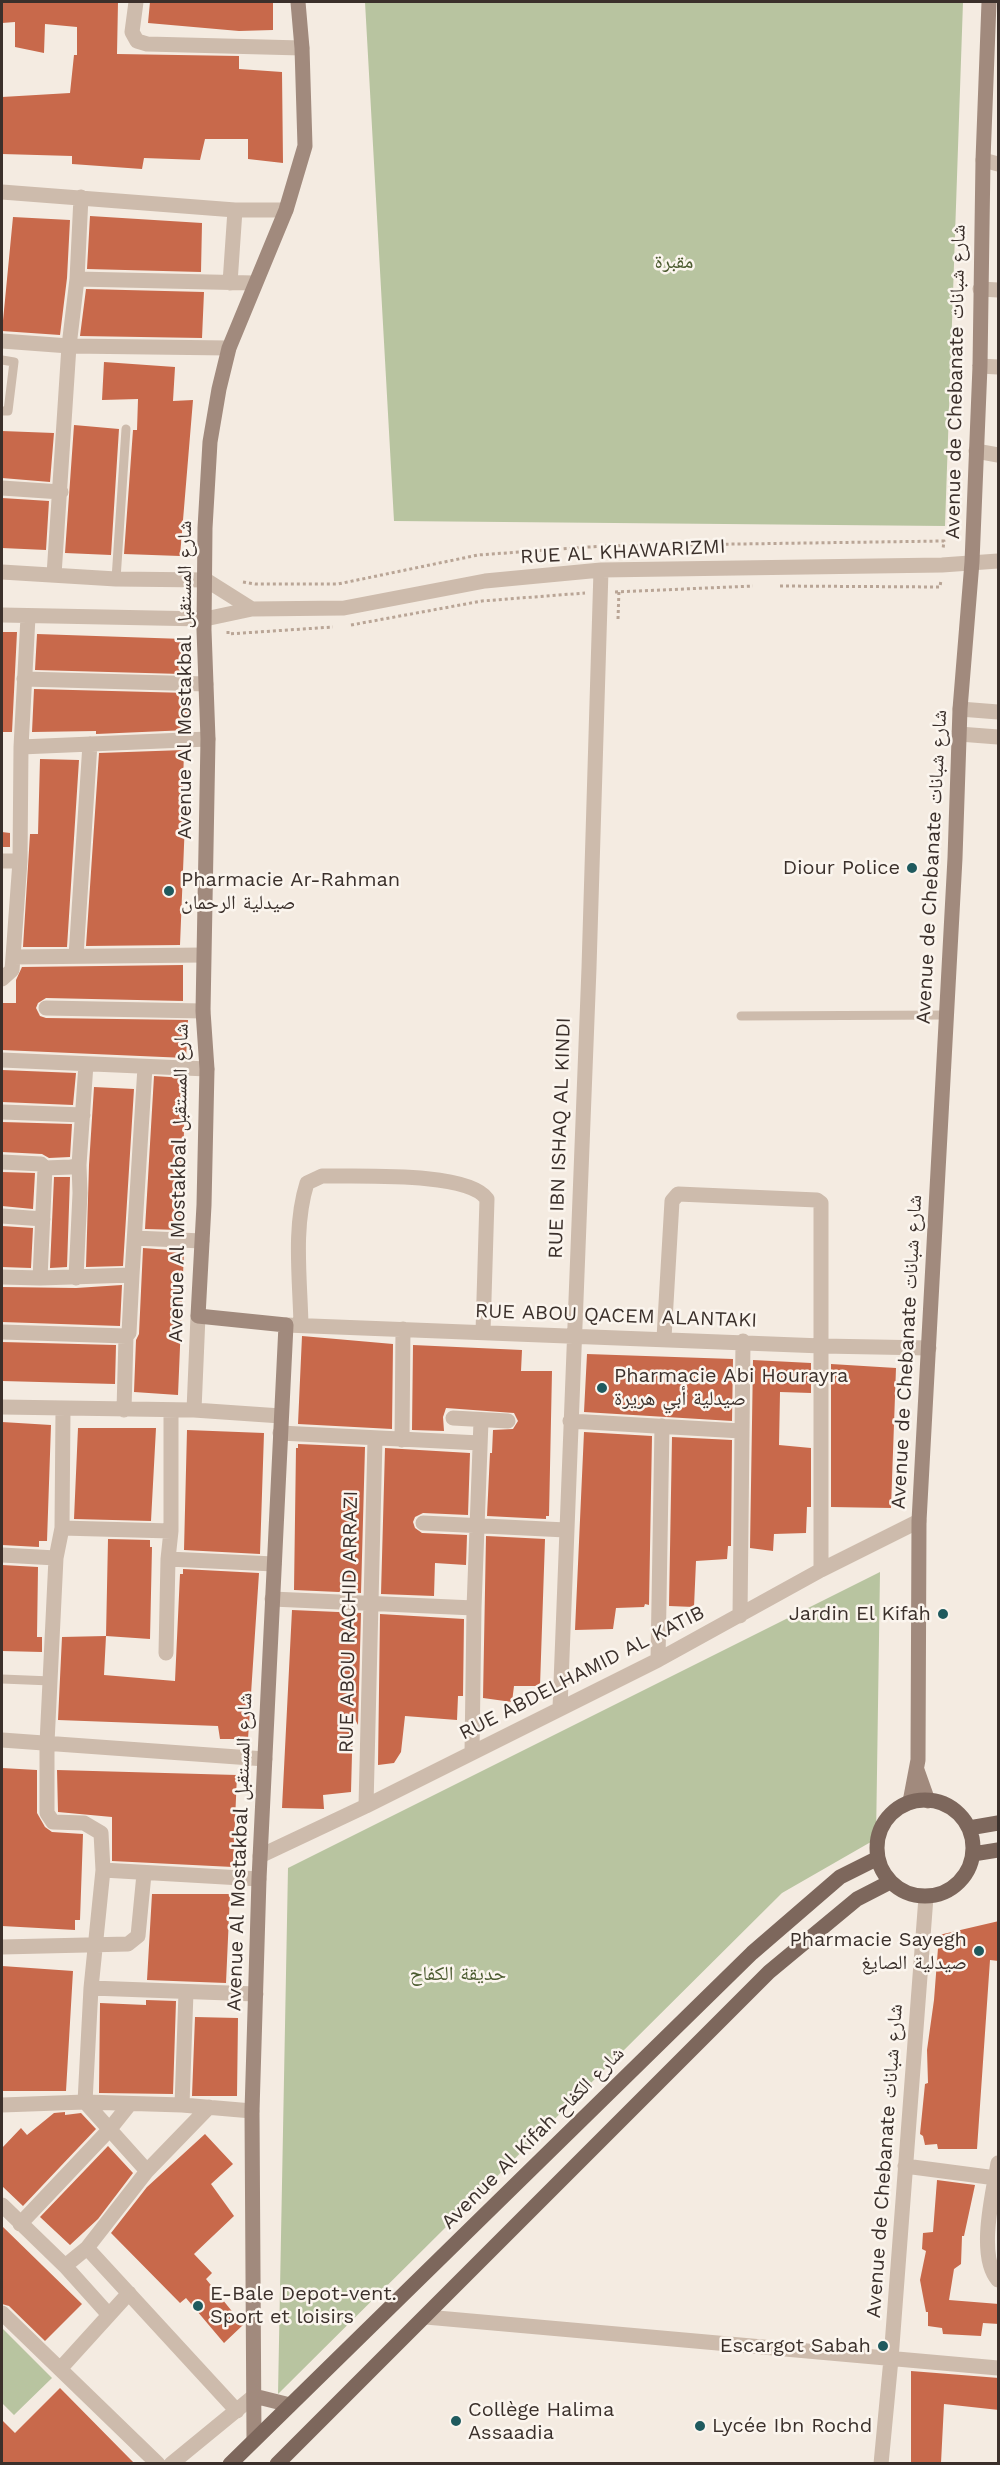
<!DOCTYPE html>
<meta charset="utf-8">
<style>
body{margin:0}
#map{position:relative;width:1000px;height:2465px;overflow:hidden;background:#f4ebe1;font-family:"Work Sans",sans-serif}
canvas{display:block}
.frame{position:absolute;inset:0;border:3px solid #3b302b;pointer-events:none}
</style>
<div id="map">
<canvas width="1000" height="2465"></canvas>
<div class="frame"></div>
</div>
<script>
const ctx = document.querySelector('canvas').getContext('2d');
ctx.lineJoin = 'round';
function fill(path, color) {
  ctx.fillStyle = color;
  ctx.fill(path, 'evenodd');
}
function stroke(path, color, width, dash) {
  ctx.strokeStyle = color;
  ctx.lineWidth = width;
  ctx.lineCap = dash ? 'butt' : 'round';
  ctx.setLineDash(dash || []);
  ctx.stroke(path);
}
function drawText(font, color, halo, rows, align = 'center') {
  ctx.font = font + ' "Work Sans","Noto Naskh Arabic",sans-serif';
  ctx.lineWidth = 5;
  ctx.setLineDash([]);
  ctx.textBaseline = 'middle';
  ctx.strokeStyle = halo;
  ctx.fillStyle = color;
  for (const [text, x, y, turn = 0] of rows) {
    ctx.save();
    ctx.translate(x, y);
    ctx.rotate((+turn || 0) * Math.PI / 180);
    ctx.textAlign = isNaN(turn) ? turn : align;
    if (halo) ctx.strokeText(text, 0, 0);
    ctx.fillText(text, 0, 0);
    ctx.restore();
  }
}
fill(new Path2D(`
 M365,2H963L945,526L394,521Z
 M880,1572L876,1839L782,1893L278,2394L288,1868Z
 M2,2328L52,2378L14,2415L2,2403Z`), '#b8c4a0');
fill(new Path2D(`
 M2,2H118L117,54L239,56V69L282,72L283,163L248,159V139H205L200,160L144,158L142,169L72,164V156L2,154V97L70,93L74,55H77V27L45,24L44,53L15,47V22L2,23Z
 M150,2H273V30L239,31L148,23Z
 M90,216L202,223L201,272L87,269Z
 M13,217L70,220L67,278L60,335L2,331Z
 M86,289L204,292L202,338L80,336Z
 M104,362L175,367L173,401L193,400L180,556L124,554L133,430H137L138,399L102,400Z
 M74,425L119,429L111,555L65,553Z
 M2,431L54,433L50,482L2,478Z
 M2,498L49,501L46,550L2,548Z
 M2,632H17L12,732H2Z
 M37,634L184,639L182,674L35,670Z
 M34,689L189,693L188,730L96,734V731L32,732Z
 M184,750L182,821H185L180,945L86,946L99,753Z
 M40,759L79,760L67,947H23L30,834H38Z
 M2,832L10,833V847H2Z
 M183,965V1001L46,998L38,1003L36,1008L40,1016L46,1018L188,1020L186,1058L2,1050V1003H16V980L22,967Z
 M2,1070L76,1073L73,1105L2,1102Z
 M154,1076L185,1078L182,1230L145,1229Z
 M94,1087L134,1089L123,1266L86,1267L89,1165Z
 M2,1122L72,1124L70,1157L49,1158L42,1154L2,1152Z
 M2,1172L35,1173L33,1209L2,1206Z
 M54,1177H70L67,1267L50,1268Z
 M2,1226L33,1228L31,1268L2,1267Z
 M143,1248L184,1251L178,1395L134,1392L136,1340L139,1334Z
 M122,1285L120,1326L2,1322V1287L76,1288Z
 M302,1336L393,1344L392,1429L298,1424Z
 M2,1342L116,1345L115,1384L2,1381Z
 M413,1345L522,1350L521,1371H552L549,1516H546V1519L487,1516L490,1453H492L493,1430L513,1429L518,1421L514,1413L446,1408L443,1417L444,1431L412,1430Z
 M587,1354L733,1359L732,1421L584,1412Z
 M753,1360L811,1363V1393L780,1392L779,1445L811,1448V1507H807L806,1533L774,1534L773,1551L750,1548Z
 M831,1364L896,1368L891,1508L831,1507Z
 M2,1422L51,1425L47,1541H39V1547L2,1545Z
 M78,1428H156L151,1521L74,1519Z
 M187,1430L264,1433L260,1554L184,1550Z
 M584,1432L652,1436L649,1605L645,1604L644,1607L616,1608L613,1629L575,1630Z
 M672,1437L732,1440L731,1546H728L727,1559L696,1561L694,1607L669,1606Z
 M298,1444L365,1447L361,1593L294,1590L296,1448H298Z
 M385,1448L470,1453L468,1515L423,1513L415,1517L413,1522L415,1528L422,1533L467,1535L466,1565L435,1563L434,1596L381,1594Z
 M486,1536L545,1539L540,1686H514L512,1702L483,1698Z
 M108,1539L150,1540V1547H152L150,1639L106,1636Z
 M2,1565L38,1567L37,1637H42V1652L2,1651Z
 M183,1569L259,1573L248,1739H220L218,1726L58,1720L62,1637L106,1636L104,1675L175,1681L180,1574H183Z
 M292,1610L361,1613L358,1725L353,1715L351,1792L323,1795L324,1809L282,1808Z
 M380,1614L464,1619L463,1696H458L457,1720L405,1716L401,1752L394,1763L378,1765Z
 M2,1768L37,1770V1813L45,1827L52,1832L83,1834L80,1920H75V1930L2,1926Z
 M57,1770L237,1775L233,1867L112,1861V1817L58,1812Z
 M152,1894H230L226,1983L147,1980Z
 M999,1921V1961L990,1960L977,2149H938L937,2144L925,2145L923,2136L920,2134L925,2084L928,2083L927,2050L934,2000L939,1935Z
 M2,1966L73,1971L66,2091H2Z
 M146,2000L176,2001L173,2094L99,2093L100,2003L146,2005Z
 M195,2017L238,2018L237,2096H192Z
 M65,2112V2115L81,2113L96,2129L23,2206L2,2186V2148L21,2128L27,2135L54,2113Z
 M205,2134L233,2164L211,2184L234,2216L194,2254L212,2273L206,2279L243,2325L224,2343L186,2298L180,2303L111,2233L147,2187Z
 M108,2146L133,2173L98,2219L70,2245L40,2217Z
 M937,2180L975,2185L964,2236H962L961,2264L954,2269L949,2300L999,2304V2324L983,2323L981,2336L943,2334L942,2328L928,2326V2312H926L920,2280L926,2251L922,2249L923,2233L933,2232Z
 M2,2226L82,2304L45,2341L9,2306L2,2304Z
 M911,2371L999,2378V2410L944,2404L941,2463H911Z
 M60,2388L134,2463H2V2420L15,2433Z`), '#c8694b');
stroke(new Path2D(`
 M243,582L255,584H338L478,555L603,546L944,541L943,549
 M780,586L940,587L941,580
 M615,592L753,586
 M618,619L619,590
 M351,625L482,601L585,593
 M228,631V634L333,627`), '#b9a596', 3, [3, 3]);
stroke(new Path2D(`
 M2,360L14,362L8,411H2
 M116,579L126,429
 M741,1016L946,1015
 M2,1679L51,1681`), '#cdbbac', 9);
stroke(new Path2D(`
 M136,2L132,32L137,41L147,44L302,48
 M983,160L998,164
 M2,192L235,210H286
 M77,279L254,283
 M230,283L235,210
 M980,289L998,290
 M2,341L69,346L229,348
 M980,366L998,367
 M976,451L998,455
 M2,488L61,492
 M2,572L116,579L206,580L252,609
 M54,575L69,346L77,279L81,197
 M2,615L205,619L252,609L344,608L485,581L601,570L942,565L998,561
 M24,679L206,684
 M960,709L998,712
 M959,734L998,737
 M21,747L208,739
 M2,861H20
 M76,956L90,744
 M13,957L203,955
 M2,979L12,970L13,957L20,861L21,747L28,617
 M46,1008L203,1011
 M2,1060L207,1069
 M2,1112L83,1115
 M2,1162L41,1164L45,1168L71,1167L79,1165L86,1064
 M2,1216L43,1219
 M135,1238L202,1241
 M2,1277L40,1278L132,1275L145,1067
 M40,1278L45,1168
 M76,1278L80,1193L79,1165
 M286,1325L822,1346L929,1348
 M301,1325C300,1279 293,1227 307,1183L322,1176C356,1177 468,1171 487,1199L483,1332
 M2,1332L126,1336L129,1333L132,1275
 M664,1338L672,1201L678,1194L817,1200L821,1203V1570
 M2,1407L194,1410L281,1416
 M63,1410L62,1528L56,1558L47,1743V1813L53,1822L84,1823L101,1833L103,1870L91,1988L85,2102L147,2171
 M124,1410L126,1336
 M194,1410L198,1316
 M453,1418L508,1421
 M570,1421L741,1431
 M280,1433L480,1443
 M402,1440L403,1329
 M423,1523L566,1530
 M62,1528L171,1531
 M2,1555L56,1558
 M168,1559L274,1564
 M272,1599L474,1608
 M740,1616L743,1341
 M166,1653L168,1559L171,1531V1410
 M658,1660L662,1426
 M560,1708L589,968L601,570
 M2,1740L265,1759
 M472,1753L474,1608L481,1421
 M366,1806L375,1439
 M260,1856L366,1806L658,1660L821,1570L919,1521
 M103,1870L259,1879
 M2,1947L128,1944L138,1936L144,1874
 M91,1988L256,1994
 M2,2105L85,2102L182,2105L252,2111
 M182,2105L186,1992
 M998,2163C993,2193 977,2256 998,2280
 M905,2166L996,2178
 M2,2205L65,2266L87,2248L237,2411
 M20,2224L109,2130L129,2105
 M87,2248L147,2171L209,2107
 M65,2266L109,2315
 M2,2313L158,2464
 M426,2317L998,2368
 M60,2369L129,2293
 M171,2464L254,2396
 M881,2464L891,2359L926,1897`), '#cdbbac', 15);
stroke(new Path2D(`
 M917,1770L928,1801
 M910,1802L918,1760L919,1521L955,858L960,709L972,562L980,366L983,160L989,2
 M254,2396L290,2405
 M254,2439L252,2111L259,1879L286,1325L198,1316L204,1205L207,1069L203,1011L208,739L204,630L205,528L210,442L219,389L229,348L286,210L305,146L302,48L298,2`), '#a18a7d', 15);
stroke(new Path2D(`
 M877 1848a48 48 0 1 1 96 0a48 48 0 1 1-96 0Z
 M969,1828L998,1823
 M973,1854L998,1850
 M230,2464L752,1953L840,1877L878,1858
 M277,2464L769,1972L857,1899L890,1882`), '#7d675c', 15);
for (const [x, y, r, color] of [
 [912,868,6,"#1f5a5e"],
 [169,891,6,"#1f5a5e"],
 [602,1388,6,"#1f5a5e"],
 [943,1614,6,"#1f5a5e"],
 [979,1951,6,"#1f5a5e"],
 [198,2306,6,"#1f5a5e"],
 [883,2346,6,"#1f5a5e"],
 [456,2421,6,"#1f5a5e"],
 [700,2426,6,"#1f5a5e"]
]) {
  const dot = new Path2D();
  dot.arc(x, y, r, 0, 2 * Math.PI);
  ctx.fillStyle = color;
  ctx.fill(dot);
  stroke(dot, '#fbf5ee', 2);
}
drawText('20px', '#4a5a2e', '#fbf5ee', [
 ["مقبرة",674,262],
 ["حديقة الكفاح",458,1974]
]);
drawText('20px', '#3b302b', '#fbf5ee', [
 ["Avenue de Chebanate شارع شبانات",956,382,-89],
 ["RUE AL KHAWARIZMI",623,552,-3],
 ["Avenue Al Mostakbal شارع المستقبل",185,680,-90],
 ["Avenue de Chebanate شارع شبانات",932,867,-87],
 ["RUE IBN ISHAQ AL KINDI",560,1138,-88],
 ["Avenue Al Mostakbal شارع المستقبل",179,1183,-89],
 ["RUE ABOU QACEM ALANTAKI",616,1316,2],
 ["Avenue de Chebanate شارع شبانات",907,1352,-87],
 ["RUE ABOU RACHID ARRAZI",349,1622,-89],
 ["RUE ABDELHAMID AL KATIB",582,1673,-27],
 ["Avenue Al Mostakbal شارع المستقبل",240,1852,-88],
 ["Avenue Al Kifah شارع الكفاح",533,2138,-45],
 ["Avenue de Chebanate شارع شبانات",885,2161,-86]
]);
drawText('20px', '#3b302b', '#fbf5ee', [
 ["Diour Police",900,868,"right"],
 ["Pharmacie Ar-Rahman",181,880],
 ["صيدلية الرحمان",181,903],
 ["Pharmacie Abi Hourayra",614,1376],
 ["صيدلية أبي هريرة",614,1399],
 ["Jardin El Kifah",931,1614,"right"],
 ["Pharmacie Sayegh",967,1940,"right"],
 ["صيدلية الصايغ",967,1963,"right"],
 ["E-Bale Depot-vent.",210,2294],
 ["Sport et loisirs",210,2317],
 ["Escargot Sabah",871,2346,"right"],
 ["Collège Halima",468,2410],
 ["Assaadia",468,2433],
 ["Lycée Ibn Rochd",712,2426]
], 'left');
</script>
